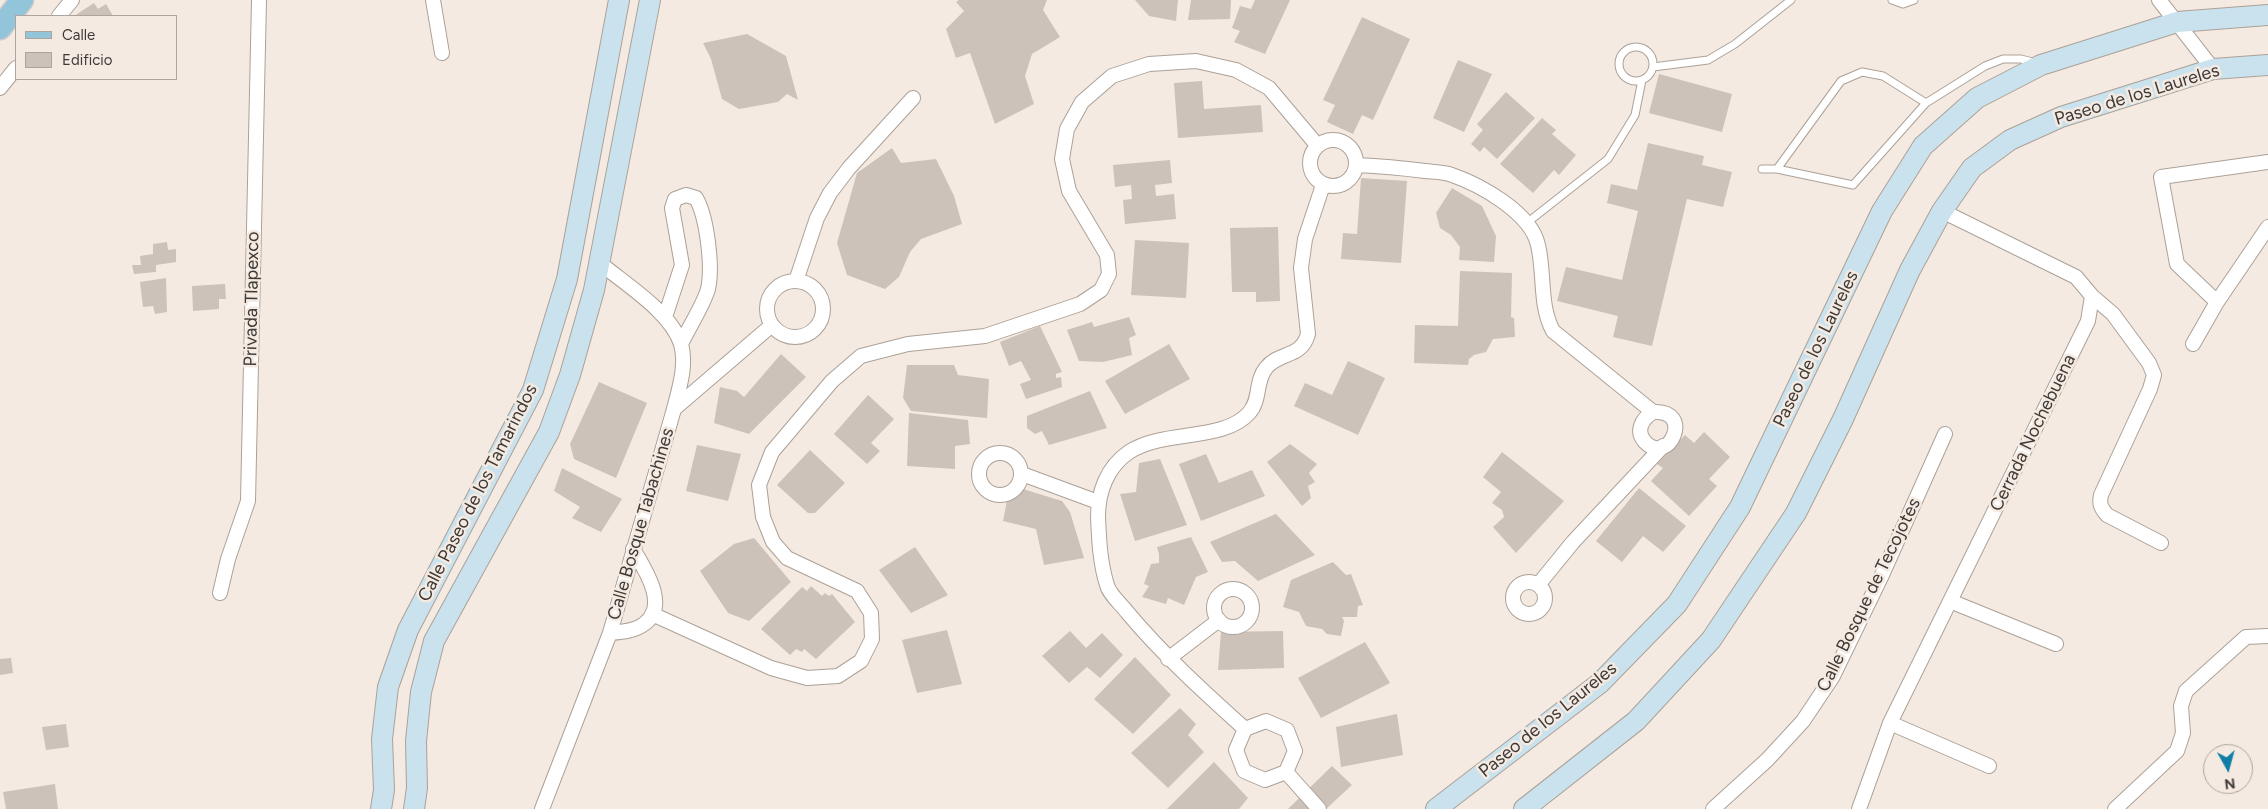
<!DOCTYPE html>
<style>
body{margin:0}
#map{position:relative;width:2268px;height:809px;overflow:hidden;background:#f5eae1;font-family:Figtree,sans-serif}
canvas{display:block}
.legend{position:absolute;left:15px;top:15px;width:162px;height:65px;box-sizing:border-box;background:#f5eae1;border:1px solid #aca49d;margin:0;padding:6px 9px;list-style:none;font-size:15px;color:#3e3a37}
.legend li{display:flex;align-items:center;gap:10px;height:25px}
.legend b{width:25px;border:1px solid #aca49d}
.north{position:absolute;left:2203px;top:744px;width:50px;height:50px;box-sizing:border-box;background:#f5eae1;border:1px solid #aca49d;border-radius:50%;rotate:173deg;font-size:14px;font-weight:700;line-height:20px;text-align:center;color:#3e3a37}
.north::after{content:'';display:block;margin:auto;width:18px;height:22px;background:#0f7ea6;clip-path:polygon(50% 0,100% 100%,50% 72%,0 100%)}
</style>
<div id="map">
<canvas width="2268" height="809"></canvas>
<ul class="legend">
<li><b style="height:6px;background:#92c4da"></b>Calle</li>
<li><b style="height:14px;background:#ccc2b9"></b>Edificio</li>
</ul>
<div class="north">N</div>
</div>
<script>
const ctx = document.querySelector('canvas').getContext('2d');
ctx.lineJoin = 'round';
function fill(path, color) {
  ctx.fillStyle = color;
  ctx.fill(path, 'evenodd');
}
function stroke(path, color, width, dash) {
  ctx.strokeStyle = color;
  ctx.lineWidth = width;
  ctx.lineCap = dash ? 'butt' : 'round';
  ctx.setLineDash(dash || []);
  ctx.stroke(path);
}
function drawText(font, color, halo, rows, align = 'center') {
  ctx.font = font + ' Figtree,sans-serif';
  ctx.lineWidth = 5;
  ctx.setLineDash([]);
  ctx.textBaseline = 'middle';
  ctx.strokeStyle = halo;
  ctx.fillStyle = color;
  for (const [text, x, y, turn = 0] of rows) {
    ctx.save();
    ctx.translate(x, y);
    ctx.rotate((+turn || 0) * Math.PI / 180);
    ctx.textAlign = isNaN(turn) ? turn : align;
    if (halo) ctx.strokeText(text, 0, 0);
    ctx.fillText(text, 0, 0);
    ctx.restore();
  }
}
fill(new Path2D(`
 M959,0H1047L1043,10L1060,37L1032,54L1025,76L1034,104L995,124L970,53L956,58L946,29L964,11L956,2Z
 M1135,0H1178L1176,21L1149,16Z
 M1191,0H1231L1230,19L1188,20Z
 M1255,0H1290L1265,54L1234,42L1240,31L1232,28L1240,6L1251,9Z
 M94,3L98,9L106,4L113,16H74Z
 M1362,17L1410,39L1373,120L1362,115L1353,134L1327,122L1335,105L1323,100Z
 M747,34L786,56L798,100L787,94L778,102L739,109L722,99L711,59L703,43Z
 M1458,60L1492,74L1464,132L1433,118Z
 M1659,74L1732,94L1722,132L1649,113Z
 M1202,81L1204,109L1261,105L1263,132L1178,138L1174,83Z
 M1506,92L1535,118L1497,159L1484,147L1480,152L1471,144L1483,130L1477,124Z
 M1542,118L1556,130L1552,134L1576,155L1559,175L1554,170L1533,193L1500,164Z
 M1648,143L1704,156L1702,165L1732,172L1723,207L1687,199L1652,346L1613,337L1618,316L1557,301L1566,267L1622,280L1638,211L1607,203L1611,184L1637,190Z
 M892,148L901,163L936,159L954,196L962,224L921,239L910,252L899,277L885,289L847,275L837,243L857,173Z
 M1170,160L1172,183L1155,185L1156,196L1174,194L1176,219L1125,224L1123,200L1132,199L1131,185L1115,187L1113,165Z
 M1361,178L1407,181L1401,263L1341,259L1343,233L1357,234Z
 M1452,188L1482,206L1496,236L1494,262L1459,260L1460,247L1451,235L1440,228L1436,213Z
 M1278,227L1280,301L1256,302V292H1232L1230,228Z
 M1135,240L1189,243L1186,298L1131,295Z
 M167,242L168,250L176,249V262L156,265V272L134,274L132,265H141L140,256L153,254V244Z
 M1460,271L1512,273L1511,317L1514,318L1515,337L1493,339L1486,352L1474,355L1469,359L1468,365L1414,363L1415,325L1458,326Z
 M166,278L167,312L155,314L153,306L143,307L140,282Z
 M225,284L226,299H219V309L193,311L192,286Z
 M1129,317L1136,335L1129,338L1132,355L1103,362L1079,361L1067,330L1092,322L1094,327Z
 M1040,326L1062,372L1056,374V378L1061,377L1062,387L1026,399L1020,384L1031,380L1021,361L1009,366L1000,342Z
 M1169,344L1190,379L1125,414L1105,381Z
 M781,354L806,377L749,434L714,423L720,387L737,391L744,397Z
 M1348,361L1385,378L1358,435L1294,406L1305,383L1332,395Z
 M907,365H954L958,375L989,379L987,418L911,411L903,398Z
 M599,382L647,403L616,478L574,459L570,444Z
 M1090,391L1107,428L1049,445L1042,431L1035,434L1027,428V416Z
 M868,395L894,419L871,443L880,451L867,464L834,434Z
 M909,413L968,420L970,444L955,446V469L907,466Z
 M1704,432L1730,457L1709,479L1717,486L1689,516L1651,481L1663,468L1657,464L1685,435L1694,443Z
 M1290,444L1317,464L1309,473L1315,482L1308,486L1311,498L1302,506L1267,462Z
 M697,445L741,454L728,501L686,491Z
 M810,450L845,483L815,513H808L777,485Z
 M1502,452L1564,501L1516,553L1493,527L1504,517L1502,510L1492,503L1501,492L1483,477Z
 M1206,454L1219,483L1252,470L1265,496L1201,521L1179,464Z
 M1160,459L1187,525L1135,541L1120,494L1136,492L1139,463Z
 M562,468L622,499L601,532L572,518L580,507L554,491Z
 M1010,485L1062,501L1070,512L1084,558L1044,565L1036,529L1003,521Z
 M1639,488L1686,526L1663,552L1643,536L1622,562L1596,541Z
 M1276,514L1315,555L1258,581L1235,561L1222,562L1210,542Z
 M1191,537L1208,572L1196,577L1184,605L1168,598L1166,604L1142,597L1149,586L1144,584L1151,564L1159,563V554L1157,547Z
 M754,538L791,582L749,621L728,613L700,571L734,544Z
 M915,547L948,595L911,613L879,570Z
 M1333,562L1346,575L1351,574L1363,605L1358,606L1357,617H1342L1344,621L1341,636L1327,634L1322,629L1306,626L1299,612L1283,607L1291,580Z
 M811,586L822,596L825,593L829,596L832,594L855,622L816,659L804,649L802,652L796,649L790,655L761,629L802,587L807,591Z
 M947,630L962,684L917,693L902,640Z
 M1070,631L1086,648L1102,633L1123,655L1100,678L1087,667L1069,683L1042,656Z
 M1283,631L1284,668L1218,670L1221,632Z
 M1365,642L1390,683L1321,718L1298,678Z
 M1135,657L1171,695L1133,734L1094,699Z
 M11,658L13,673L0,675V659Z
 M1180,708L1196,724L1188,735L1204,752L1168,788L1131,753Z
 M1397,714L1403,755L1341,767L1336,727Z
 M66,724L69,747L46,750L42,727Z
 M1214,762L1248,798L1239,809H1167Z
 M1332,766L1352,785L1326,809H1288Z
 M55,784L58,809H6L3,792Z`), '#ccc2b9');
const lane = new Path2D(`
 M1892,0L1903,4L1914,0
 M1619 64a17 17 0 1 1 34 0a17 17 0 1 1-34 0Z
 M1653,67L1708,60L1735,44L1791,0
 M1762,169H1777L1853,185L1926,103L1985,66L2003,59H2021L2036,63
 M1777,169L1841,81L1862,72L1883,76L1926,103
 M1528,222L1608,159L1635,115L1642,80`);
const street = new Path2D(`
 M433,0L442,53
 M2159,0L2213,69
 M59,16L72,0
 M0,88L16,68
 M1310 163a23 23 0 1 1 46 0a23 23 0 1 1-46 0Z
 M1357,165C1380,166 1402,168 1425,171C1434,172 1444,172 1452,175C1481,185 1531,213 1538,245C1545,274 1539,305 1553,331L1653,412C1695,409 1669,467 1645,442C1635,431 1642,419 1653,412
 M796,281L817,218L830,193L849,168L913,98
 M767 309a28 28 0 1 1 56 0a28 28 0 1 1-56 0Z
 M2092,296L2113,314L2149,363L2154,375L2150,389L2101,495C2099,504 2101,508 2107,515L2161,543
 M2217,302L2177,264L2161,177L2268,162
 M665,317L682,265L672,208L675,199L686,195L696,198C707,217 713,267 708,289C704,304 688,329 681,344
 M2193,344L2217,302L2268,227
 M674,409L772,325
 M979 474a21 21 0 1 1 42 0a21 21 0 1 1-42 0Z
 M1022,474L1098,502
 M1513 598a16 16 0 1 1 32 0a16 16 0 1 1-32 0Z
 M1538,585L1573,542L1663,446
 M1214 608a19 19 0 1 1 38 0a19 19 0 1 1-38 0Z
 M220,593L228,559L248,501L259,0
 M1950,601L2056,644
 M652,614L771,668L807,678L838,676L861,661L872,639L871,613L857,591L787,558L773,542L763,517L759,485L772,452L832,381L861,356L908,344L985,336L1080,304L1101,290L1109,274L1107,255L1069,191L1062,159L1067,129L1082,102L1112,76L1149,64L1196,61L1236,70L1269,88L1317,145
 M610,633C621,632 635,631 644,624C670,606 644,568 633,549
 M1168,659L1219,620
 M1266,721L1287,730L1295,751L1286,772L1265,780L1244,771L1236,750L1245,729Z
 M1890,723L1989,766
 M1245,729C1204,692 1163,655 1127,612C1121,604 1109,594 1107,585C1100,563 1099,540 1098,517C1098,492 1107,467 1129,452C1164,429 1223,442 1249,413C1261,400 1255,381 1266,368C1279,351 1301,359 1308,334L1301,268L1305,239L1323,185
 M1286,772L1319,809
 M542,809L610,633L674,409C679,389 687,365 681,344C671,312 625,284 600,263
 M1713,809L1767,760L1803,721L1833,676L1882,575L1945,434
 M1859,809L1890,723L2088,321L2092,296L2076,277L1942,211
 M2115,809L2177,751L2183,733L2181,706L2186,691L2246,637L2268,636`);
const secondary = new Path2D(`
 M381,809L384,790L382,739L388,687L408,630L533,390L567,279L619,0
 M414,809L417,788L416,741L421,692L434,641L549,432L570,375L594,290L650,0
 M1436,809L1600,683L1677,604L1740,507L1882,211L1923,146L1977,98L2041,65L2177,22L2268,15
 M1524,809L1636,721L1711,640L1796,513L1843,419L1910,270L1942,211L1972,168L2010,140L2061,117L2213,69L2268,65`);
const primary = new Path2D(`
 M0,28L22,0`);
stroke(lane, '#aba198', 9);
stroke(street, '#aba198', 16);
stroke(secondary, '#aba198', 22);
stroke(primary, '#cdcccb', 25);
stroke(lane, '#fff', 7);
stroke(street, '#fff', 14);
stroke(secondary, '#c9e2ed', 20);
stroke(primary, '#92c4da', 22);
drawText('18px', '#3e3a37', '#f5eae1', [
 ["Paseo de los Laureles",2137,95,-17],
 ["Privada Tlapexco",252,299,-89],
 ["Paseo de los Laureles",1816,349,-64],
 ["Cerrada Nochebuena",2033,433,-64],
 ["Calle Paseo de los Tamarindos",478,493,-63],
 ["Calle Bosque Tabachines",641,524,-74],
 ["Calle Bosque de Tecojotes",1869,595,-64],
 ["Paseo de los Laureles",1548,720,-39]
]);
</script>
